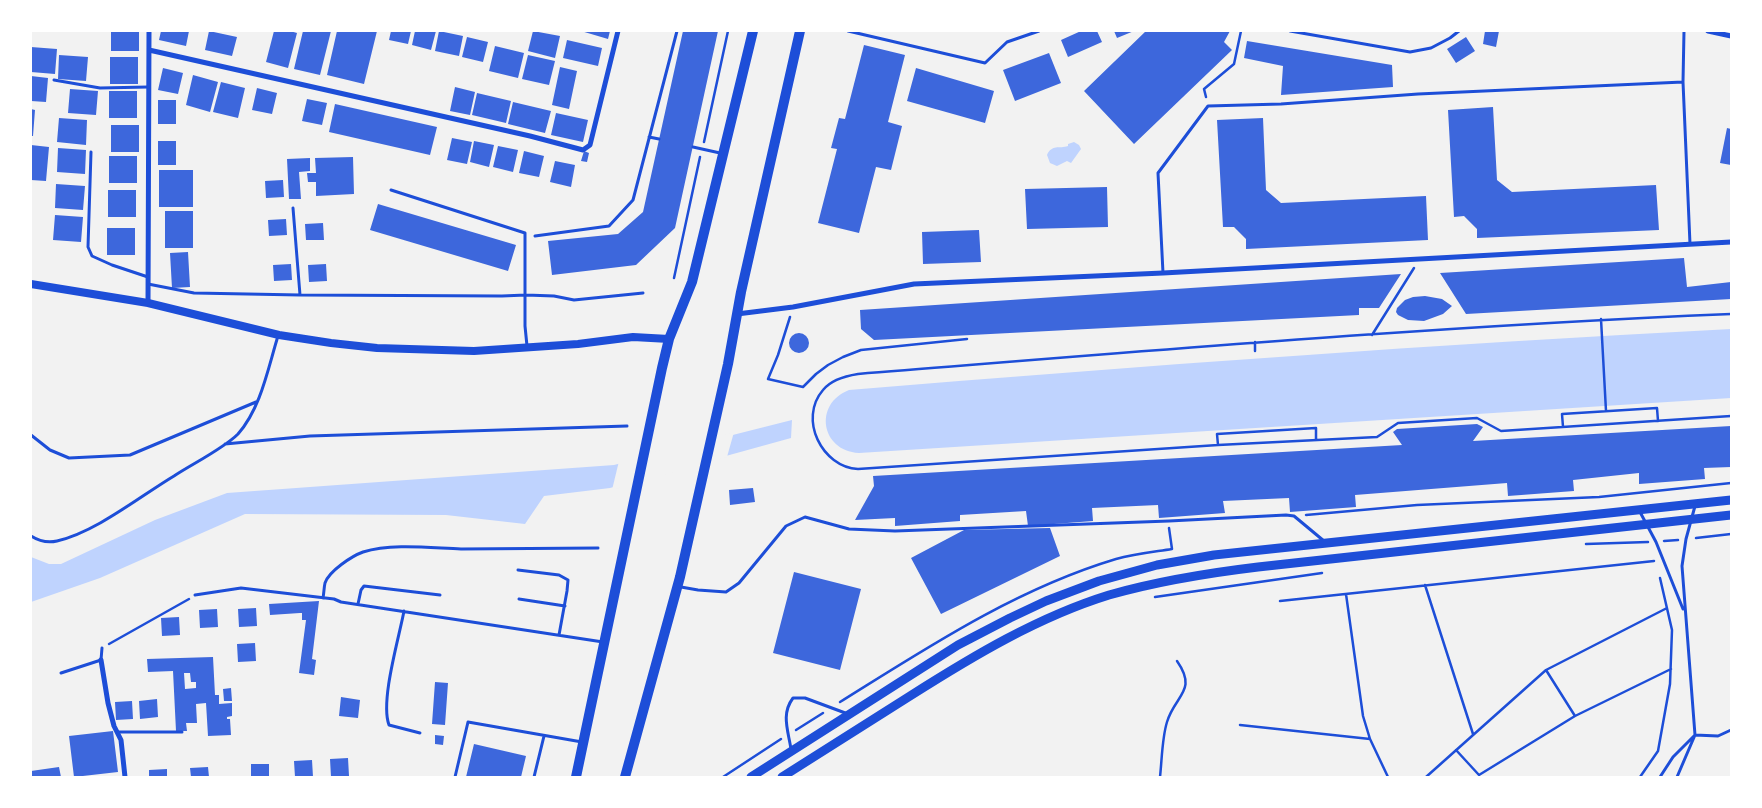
<!DOCTYPE html>
<style>
body{margin:0}
#map{position:relative;width:1762px;height:808px;overflow:hidden;background:#f2f2f2;font-family:Spectral,serif}
canvas{display:block}
.frame{position:absolute;inset:0;border:32px solid #fff;pointer-events:none}
</style>
<div id="map">
<canvas width="1762" height="808"></canvas>
<div class="frame"></div>
</div>
<script>
const ctx = document.querySelector('canvas').getContext('2d');
ctx.lineJoin = 'round';
function fill(path, color) {
  ctx.fillStyle = color;
  ctx.fill(path, 'evenodd');
}
function stroke(path, color, width, dash) {
  ctx.strokeStyle = color;
  ctx.lineWidth = width;
  ctx.lineCap = dash ? 'butt' : 'round';
  ctx.setLineDash(dash || []);
  ctx.stroke(path);
}
fill(new Path2D(`
 M1074,142L1079,145L1081,149L1071,163L1067,161L1057,166L1050,163L1047,155C1052,144 1059,149 1068,146V144Z
 M1731,329V398L859,453C821,451 813,404 849,390C1142,366 1437,344 1731,329Z
 M792,420L791,438L610,488L544,496L525,524L446,515L245,514L100,578L31,602V557L49,564H61L155,520L227,493L614,465Z`), '#bfd3fe');
fill(new Path2D(`
 M734,432L727,457L612,490L619,461Z`), '#f2f2f2');
fill(new Path2D(`
 M111,31H139V51H111Z
 M161,31H189L186,46L159,40Z
 M209,31L237,37L232,56L205,50Z
 M274,31H290L297,33L288,68L266,62Z
 M303,31H331L320,75L294,69Z
 M337,31H377L364,84L327,75Z
 M391,31H411L408,44L389,40Z
 M415,31H436L431,50L412,45Z
 M439,31L463,36L459,56L435,51Z
 M533,31L560,36L555,58L528,51Z
 M581,31H610L608,39Z
 M683,31H718L675,228L636,265L552,275L548,241L618,234L643,212Z
 M1081,31H1097L1102,42L1068,57L1061,40Z
 M1114,31H1134L1117,38Z
 M1146,31H1230L1224,42L1232,50L1134,144L1084,91Z
 M1485,31H1499L1496,47L1483,44Z
 M467,37L488,42L483,62L462,57Z
 M1466,37L1475,51L1456,63L1447,49Z
 M567,40L602,48L598,66L563,58Z
 M1247,41L1392,65L1393,87L1281,95L1283,66L1244,58Z
 M864,45L905,55L888,122L902,126L891,170L876,167L859,233L818,223L837,149L831,148L839,118L845,119Z
 M495,46L524,53L518,78L489,71Z
 M31,47L57,49L55,74L31,72Z
 M1049,53L1061,83L1015,101L1003,70Z
 M59,55L88,57L86,81L58,79Z
 M528,55L555,61L549,85L522,79Z
 M110,57H138V84H110Z
 M560,67L577,71L569,109L552,105Z
 M163,68L183,73L178,94L158,90Z
 M916,68L994,91L985,123L907,101Z
 M193,75L218,82L210,112L186,105Z
 M31,76L48,78L46,102L31,101Z
 M221,82L245,88L238,118L213,112Z
 M455,87L475,92L470,115L450,111Z
 M257,88L277,93L272,114L252,110Z
 M70,89L98,91L96,115L68,113Z
 M109,91H137V118H109Z
 M477,93L511,101L506,123L472,115Z
 M307,99L327,103L322,125L302,121Z
 M158,100H176V124H158Z
 M513,102L551,111L545,133L508,124Z
 M335,104L437,127L430,155L329,132Z
 M1493,107L1497,180L1512,192L1656,185L1659,230L1477,238V229L1464,216L1454,217L1448,110Z
 M31,109L35,110L33,136H31Z
 M556,113L588,120L583,142L551,135Z
 M59,118L87,120L86,145L57,142Z
 M1263,118L1266,190L1281,203L1426,196L1428,240L1246,249V239L1234,227H1223L1217,120Z
 M111,125H139V152H111Z
 M1727,128L1731,129V165L1720,163Z
 M452,138L472,142L467,164L447,160Z
 M158,141H176V165H158Z
 M474,141L494,145L489,167L470,162Z
 M31,145L49,147L46,181L31,180Z
 M498,146L518,150L513,172L493,167Z
 M58,148L86,150L85,174L57,172Z
 M524,151L544,156L539,177L519,173Z
 M584,151L589,153L587,162L581,161Z
 M109,156H137V183H109Z
 M353,157L354,194L316,196V182H308L307,173H316L315,158Z
 M310,158V171L299,172L301,199H289L287,159Z
 M555,161L575,165L571,187L550,182Z
 M159,170H193V207H159Z
 M283,180L284,197L266,198L265,181Z
 M56,184L85,186L83,210L55,208Z
 M1107,187L1108,227L1027,229L1025,189Z
 M108,190H136V217H108Z
 M378,204L516,245L508,271L370,230Z
 M165,211H193V248H165Z
 M55,215L83,217L81,242L53,240Z
 M286,219L287,235L269,236L268,220Z
 M323,223L324,240H306L305,224Z
 M107,228H135V255H107Z
 M979,230L981,262L923,264L922,232Z
 M188,252L190,287L172,288L170,253Z
 M1684,258L1687,287L1731,282V299L1466,314L1440,273Z
 M291,264L292,280L274,281L273,265Z
 M326,264L327,281L309,282L308,265Z
 M1401,274L1379,308H1359V315L874,340L861,329L860,310Z
 M1425,296L1442,299L1452,306L1443,314L1424,321L1408,320L1398,315L1396,312L1397,308L1405,300L1413,297Z
 M789 343a10 10 0 1 1 20 0a10 10 0 1 1-20 0Z
 M1477,424L1483,427L1473,441L1731,426V467L1704,468L1705,479L1639,484V473L1573,480L1574,491L1508,496L1507,483L1355,495L1356,507L1290,512L1289,498L1223,501L1225,513L1159,518L1158,505L1092,508L1093,521L1028,526L1026,511L960,515V521L895,526V518L855,520L874,486L873,476L1402,445L1393,432L1397,429Z
 M753,488L755,502L730,505L729,490Z
 M1050,528L1060,556L941,614L911,558L964,530Z
 M794,572L861,589L840,670L773,653Z
 M319,601L312,659L316,660L314,675L299,673L306,620H302V613H300L270,615L269,604Z
 M256,608L257,626L239,627L238,609Z
 M217,609L218,627L200,628L199,610Z
 M179,617L180,635L162,636L161,618Z
 M255,643L256,661L238,662L237,644Z
 M213,657L215,695H219V704L232,703V716L227,717V719H230L231,735L208,736L206,703L196,704L197,723H186L187,731H176L173,671L148,672L147,659ZM184,673H190L191,682H196V688L185,689Z
 M435,682L448,683L445,725L432,724Z
 M231,688L232,701H224L223,689Z
 M341,697L360,700L358,718L339,716Z
 M157,699L158,717L140,719L139,701Z
 M132,701L133,719L116,720L115,702Z
 M113,731L118,772L74,777L69,736Z
 M435,735L444,736L443,745L435,744Z
 M474,744L526,756L521,777H466Z
 M348,758L349,776L331,777L330,759Z
 M312,760L313,777H295L294,761Z
 M251,764H269V777H251Z
 M59,767L61,777H31V771Z
 M208,767L209,777H191L190,768Z
 M167,769V777H149V770Z`), '#3d67dc');
stroke(new Path2D(`
 M1206,97L1204,89L1234,64L1241,31
 M704,142L728,31
 M674,278L700,157
 M1731,314C1439,326 1148,351 858,374C845,376 831,380 823,390C798,419 822,467 858,469L1218,445L1377,437L1398,423L1477,418L1501,431L1731,416
 M790,317L778,355L768,379L803,387L816,374L828,365L843,357L861,350L967,339
 M1601,319L1606,411
 M1372,335L1414,268
 M1255,342V351
 M1563,427L1562,414L1657,408L1658,421
 M1218,445L1217,434L1316,428V439
 M1306,515L1417,505L1599,497L1731,483
 M1696,538L1731,534
 M1664,541L1678,540
 M1586,544L1648,542
 M1425,585L1473,734
 M1346,594L1363,716L1370,739
 M1155,597L1322,573
 M1280,601L1654,561
 M109,644L189,599
 M1546,670L1575,716
 M840,702C928,647 1016,589 1116,559C1134,554 1153,552 1172,549L1169,528
 M1240,725L1370,739L1388,777
 M796,730L823,713
 M1456,750L1479,775L1575,716L1671,669
 M723,777L781,739
 M1160,777C1162,759 1162,738 1167,722C1175,695 1198,691 1177,661
 M1426,777L1546,670L1667,608
 M1640,777L1658,751L1670,684L1672,630L1660,578`), '#1d4ed8', 2.5);
stroke(new Path2D(`
 M848,31L985,63L1007,42L1039,31
 M1290,31L1410,52L1431,48L1450,38L1459,31
 M54,80L100,88L148,87
 M1683,82L1690,244
 M649,137L659,139
 M693,147L720,153
 M91,152L88,247L92,256L112,265L148,277
 M391,190L525,233V326L527,346
 M293,208L300,295
 M535,236L609,226L633,200L677,31
 M1163,273L1158,173L1208,106L1281,104L1418,94L1683,82L1684,31
 M148,284L194,293L300,295L502,296L526,295L554,296L574,300L643,293
 M31,435L50,450L69,458L130,455L256,402
 M225,444L310,436L627,426
 M1640,512L1656,542L1683,609
 M31,536C39,541 48,543 57,541C96,532 139,497 174,476C192,464 223,449 238,434C261,408 268,368 278,336
 M518,570L559,575L568,580L567,591L559,635
 M681,587L698,590L726,592L739,583L786,526L805,517L849,529L895,531L1169,521L1286,515L1294,516L1324,541
 M195,595L241,588L334,599L341,602L603,642
 M323,598C324,593 324,587 325,583C329,571 352,556 363,552C392,543 431,548 461,549C507,549 553,548 598,548
 M519,599L565,606
 M358,604L361,590L364,586L440,595
 M404,611C399,638 380,701 389,725L420,733
 M61,673L101,660L102,648
 M117,732H182
 M791,749C788,730 781,714 793,698H805L848,714
 M455,777L468,722L582,742
 M534,777L544,736
 M1660,777L1673,757L1695,735L1718,736L1731,730
 M1677,777L1695,735L1682,566L1686,539L1695,506`), '#1d4ed8', 3);
stroke(new Path2D(`
 M1708,31L1731,36
 M149,50L530,136L583,150L590,145L618,31
 M148,303L149,31
 M737,314L793,307L914,284L1163,273L1731,242
 M101,660L108,703L114,726L121,740L125,777`), '#1d4ed8', 5);
stroke(new Path2D(`
 M31,284L148,303L279,335L331,343L377,348L474,351L578,344L633,337L669,339`), '#1d4ed8', 8);
stroke(new Path2D(`
 M751,777L958,645L1010,618L1046,601L1099,581L1157,565L1214,555L1731,500
 M782,777C824,750 867,723 910,696C973,656 1038,617 1109,595C1158,581 1208,573 1258,567L1731,515`), '#1d4ed8', 9);
stroke(new Path2D(`
 M576,777L662,368L669,339L692,282L753,31
 M625,777L680,577L728,364L741,292L800,31`), '#1d4ed8', 10);
</script>
